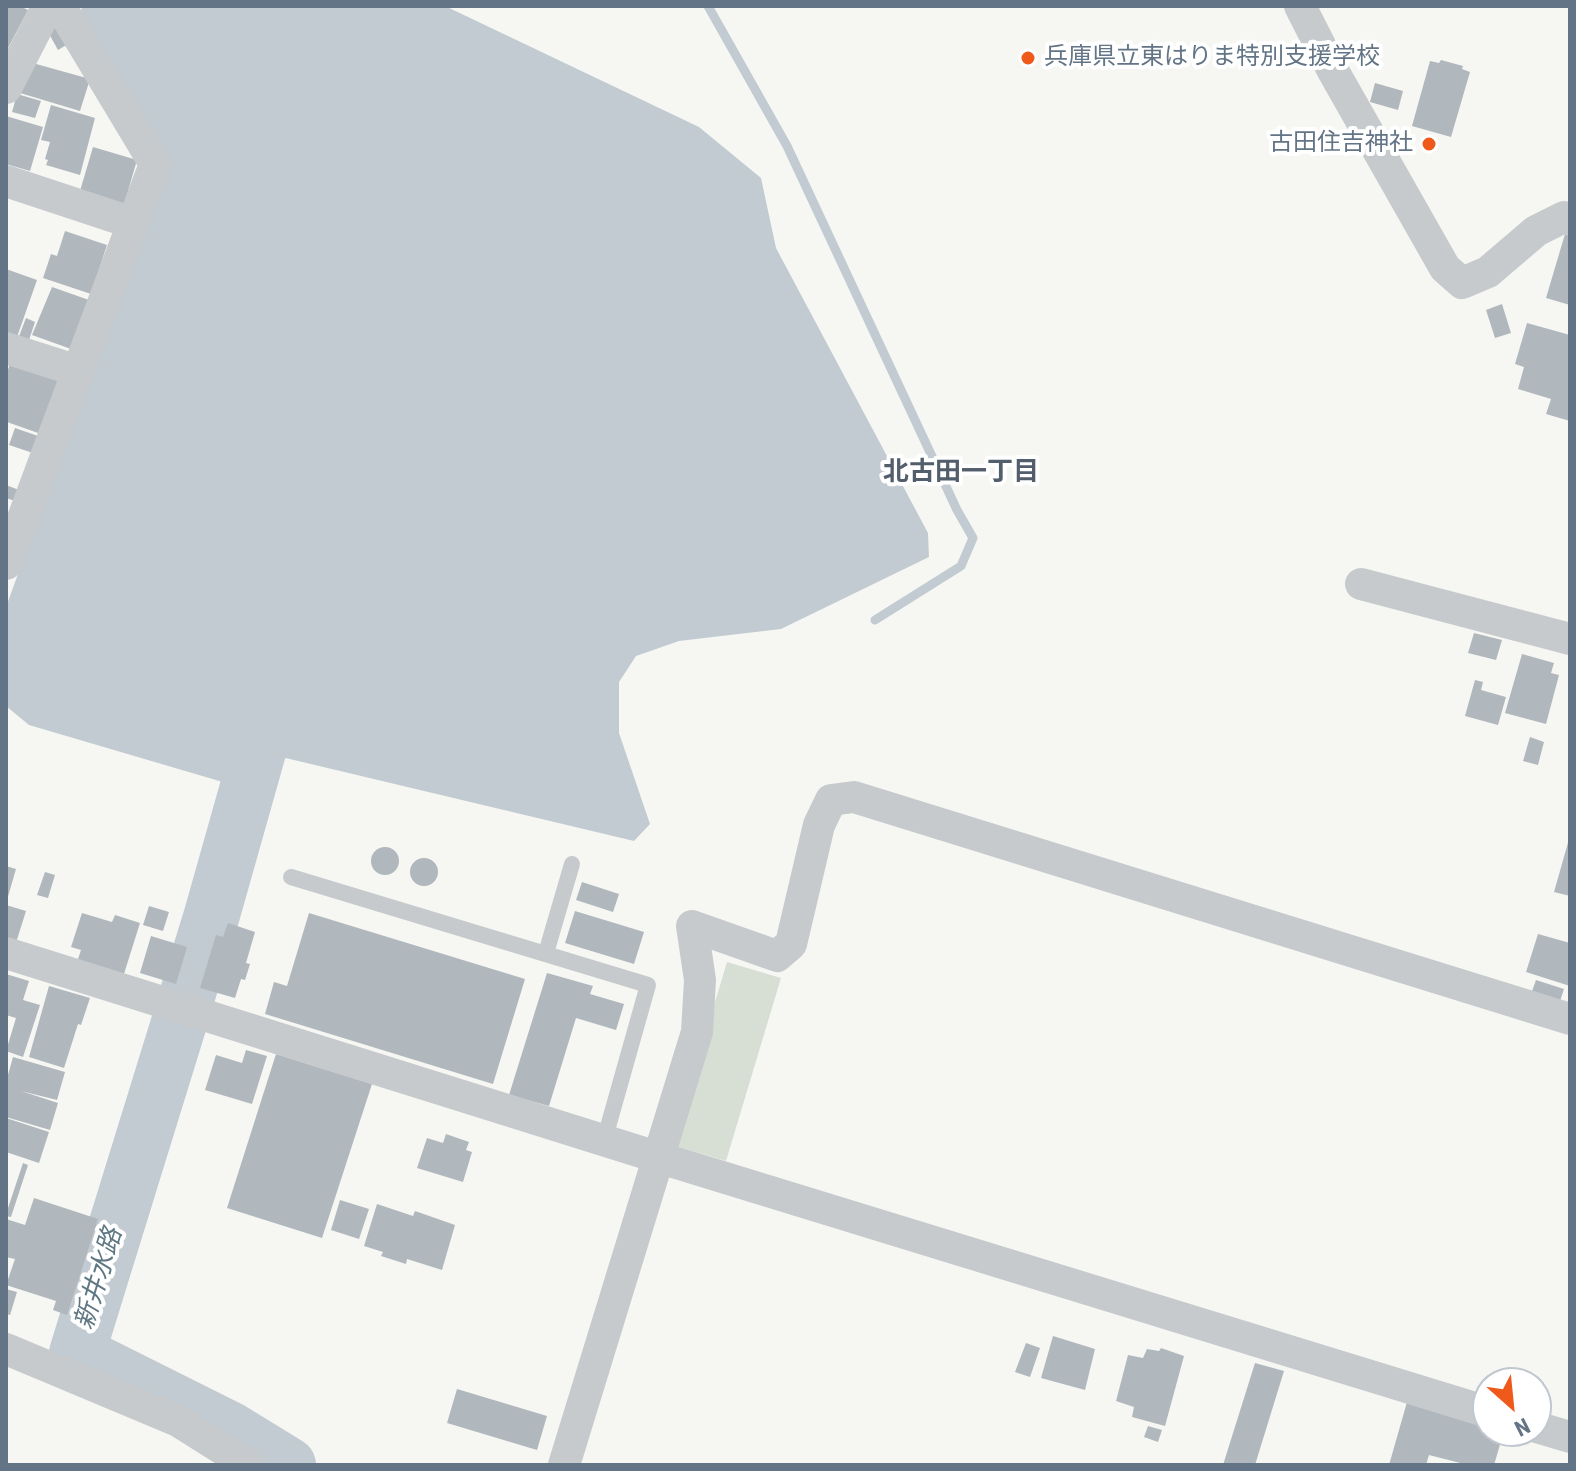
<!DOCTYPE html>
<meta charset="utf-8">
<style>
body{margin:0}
#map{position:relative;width:1576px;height:1471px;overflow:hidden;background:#f6f7f3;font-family:"Roboto Condensed",sans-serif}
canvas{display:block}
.frame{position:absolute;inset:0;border:8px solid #637486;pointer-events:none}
.north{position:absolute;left:1472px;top:1367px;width:80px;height:80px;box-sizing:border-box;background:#fff;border:2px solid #c1c7cf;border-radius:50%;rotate:153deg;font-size:22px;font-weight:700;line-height:32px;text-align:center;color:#637486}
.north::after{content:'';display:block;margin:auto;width:28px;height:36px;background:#ef591a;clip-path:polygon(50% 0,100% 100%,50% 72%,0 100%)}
</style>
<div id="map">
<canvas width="1576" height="1471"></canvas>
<div class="frame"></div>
<div class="north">N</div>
</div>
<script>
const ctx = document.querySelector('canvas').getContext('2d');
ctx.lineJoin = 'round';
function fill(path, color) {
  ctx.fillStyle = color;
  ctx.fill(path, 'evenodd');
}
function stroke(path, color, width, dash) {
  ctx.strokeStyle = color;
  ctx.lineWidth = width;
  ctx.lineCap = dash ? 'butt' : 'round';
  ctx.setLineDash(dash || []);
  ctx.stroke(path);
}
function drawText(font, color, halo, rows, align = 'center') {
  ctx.font = font + ' "Roboto Condensed","Noto Sans JP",sans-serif';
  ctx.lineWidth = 8;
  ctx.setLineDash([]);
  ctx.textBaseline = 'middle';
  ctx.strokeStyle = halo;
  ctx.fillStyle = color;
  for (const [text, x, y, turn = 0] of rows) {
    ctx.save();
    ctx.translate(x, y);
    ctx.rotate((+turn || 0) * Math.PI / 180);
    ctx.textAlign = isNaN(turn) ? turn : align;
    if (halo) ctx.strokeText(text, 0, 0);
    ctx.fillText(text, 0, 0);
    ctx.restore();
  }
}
fill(new Path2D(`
 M727,962L781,978L726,1161L672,1145Z`), '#d7dfd4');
fill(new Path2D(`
 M82,6H445L699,127L761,178L776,248L928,533L929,557L781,629L679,641L636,656L619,682V733L650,824L634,841L252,750L243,788L29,725L6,706V607L168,162L80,17Z`), '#c2cbd1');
stroke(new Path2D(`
 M708,6L787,146L957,510L973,538L961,566L875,620`), '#c2cbd1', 9);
stroke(new Path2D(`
 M187,996L211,918L261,741
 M179,1023L77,1353L231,1430L288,1465`), '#c2cbd1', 56);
fill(new Path2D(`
 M6,6H20L28,10L6,52Z
 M58,26L68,44L58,50L48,32Z
 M1441,60L1463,66L1462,69L1470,72L1451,137L1412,126L1430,61L1439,63Z
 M29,62L90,79L80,111L20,93Z
 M1375,83L1403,91L1398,110L1370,102Z
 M17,94L41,101L35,118L12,112Z
 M51,105L95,118L80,175L46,165L48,160L45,159L50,142L41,140Z
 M6,116L43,127L30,171L6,164Z
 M93,147L137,160L124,205L80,191Z
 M65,231L107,245L91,294L43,278L51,254L57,256Z
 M1565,234L1570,236V305L1546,298Z
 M6,269L37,280L17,337L6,333Z
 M52,287L89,300L71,349L32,335Z
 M1502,304L1511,333L1495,338L1486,310Z
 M26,318L35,322L28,343L18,339Z
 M1527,323L1570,335V421L1546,414L1551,399L1518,389L1524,367L1515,364Z
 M10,364L59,381L41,434L7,422L8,418H6V375Z
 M15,428L38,436L33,453L9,445Z
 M6,485L19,490L15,501L6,498Z
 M1474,633L1502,640L1496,660L1468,653Z
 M1522,654L1554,663L1551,673L1559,675L1546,724L1505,713Z
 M1475,680L1483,682L1481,690L1506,697L1498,725L1465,716Z
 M1530,737L1544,742L1538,765L1523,761Z
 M1569,839H1570V896L1554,892Z
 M371 861a14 14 0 1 1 28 0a14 14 0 1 1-28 0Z
 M410 872a14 14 0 1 1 28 0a14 14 0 1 1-28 0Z
 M6,866L16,869L7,900H6Z
 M45,872L55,875L48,898L37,895Z
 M582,882L619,894L613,912L576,900Z
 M6,905L26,911L15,946L6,943Z
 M149,906L169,912L163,931L143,925Z
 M575,911L644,932L634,964L565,943Z
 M82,913L112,922L115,915L140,923L123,977L77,962L81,950L71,947Z
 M309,913L525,979L493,1084L265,1014L274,982L287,986Z
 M228,923L255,932L246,963L250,964L245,980L241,979L235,998L200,988L216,935L223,937Z
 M1538,934L1570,943V986L1526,972Z
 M151,936L187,947L176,984L140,973Z
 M547,973L593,986L590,994L624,1004L616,1030L576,1018L549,1106L509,1095Z
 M6,974L29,981L23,1000L40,1005L23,1057L6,1051L16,1018L6,1015Z
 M1536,980L1564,989L1559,1004L1531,994Z
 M49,986L90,998L81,1025L78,1024L64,1068L29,1057Z
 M246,1050L267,1056L252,1104L205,1090L216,1055L242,1063Z
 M276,1054L372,1084L322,1238L227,1208Z
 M13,1057L65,1072L57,1100L21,1091L58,1103L50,1130L6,1117V1082Z
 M6,1118L49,1132L39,1163L6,1152Z
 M446,1134L469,1142L466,1150L472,1152L463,1182L417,1168L427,1138L443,1143Z
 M23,1163L28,1165L11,1217L6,1216V1214Z
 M34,1198L98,1219L67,1315L53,1310L56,1301L6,1285L15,1259L6,1257V1219L25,1225Z
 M340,1200L369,1209L359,1239L331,1230Z
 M377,1204L413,1216L415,1211L455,1225L442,1270L407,1259L406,1264L381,1256L383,1252L364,1246Z
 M6,1289L17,1292L10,1315L6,1314Z
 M1053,1336L1095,1349L1085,1390L1041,1378Z
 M1026,1343L1040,1348L1030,1377L1015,1372Z
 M1161,1348L1184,1356L1165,1426L1132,1417L1134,1407L1116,1401L1128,1355L1143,1358L1147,1349L1159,1351Z
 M1255,1363L1284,1371L1255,1465H1223Z
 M457,1389L547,1416L537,1450L447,1423Z
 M1407,1402L1488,1424V1431H1504L1494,1465H1468L1429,1455L1426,1465H1389Z
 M1148,1426L1162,1430L1158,1442L1144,1437Z`), '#b0b7bd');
stroke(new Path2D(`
 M291,877L648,985L604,1141
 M546,953L572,864`), '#c6cacd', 16);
stroke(new Path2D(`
 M1300,6L1332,69L1445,268L1462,283L1488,272L1536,231L1564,217L1570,219
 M6,88L48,6
 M6,181L133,223
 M6,348L78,371
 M6,564L155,164L60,6
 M1361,584L1570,639
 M6,953L657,1157L1488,1412
 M6,1349L178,1421L248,1465
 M1536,1427L1570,1437
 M564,1465L697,1032L700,980L692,926L777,956L791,944L819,825L831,800L854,797L1570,1019`), '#c6cacd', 32);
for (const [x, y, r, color] of [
 [1028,58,8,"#ef591a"],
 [1429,144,8,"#ef591a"]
]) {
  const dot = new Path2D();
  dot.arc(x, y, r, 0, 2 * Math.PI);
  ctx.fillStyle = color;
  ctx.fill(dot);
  stroke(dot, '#fff', 3);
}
drawText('24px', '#637486', '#fff', [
 ["兵庫県立東はりま特別支援学校",1044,58],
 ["古田住吉神社",1413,144,"right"]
], 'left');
drawText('bold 26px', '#525e6b', '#fff', [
 ["北古田一丁目",961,473]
]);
drawText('italic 26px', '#5f7783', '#fff', [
 ["新井水路",100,1279,-73]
]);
</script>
